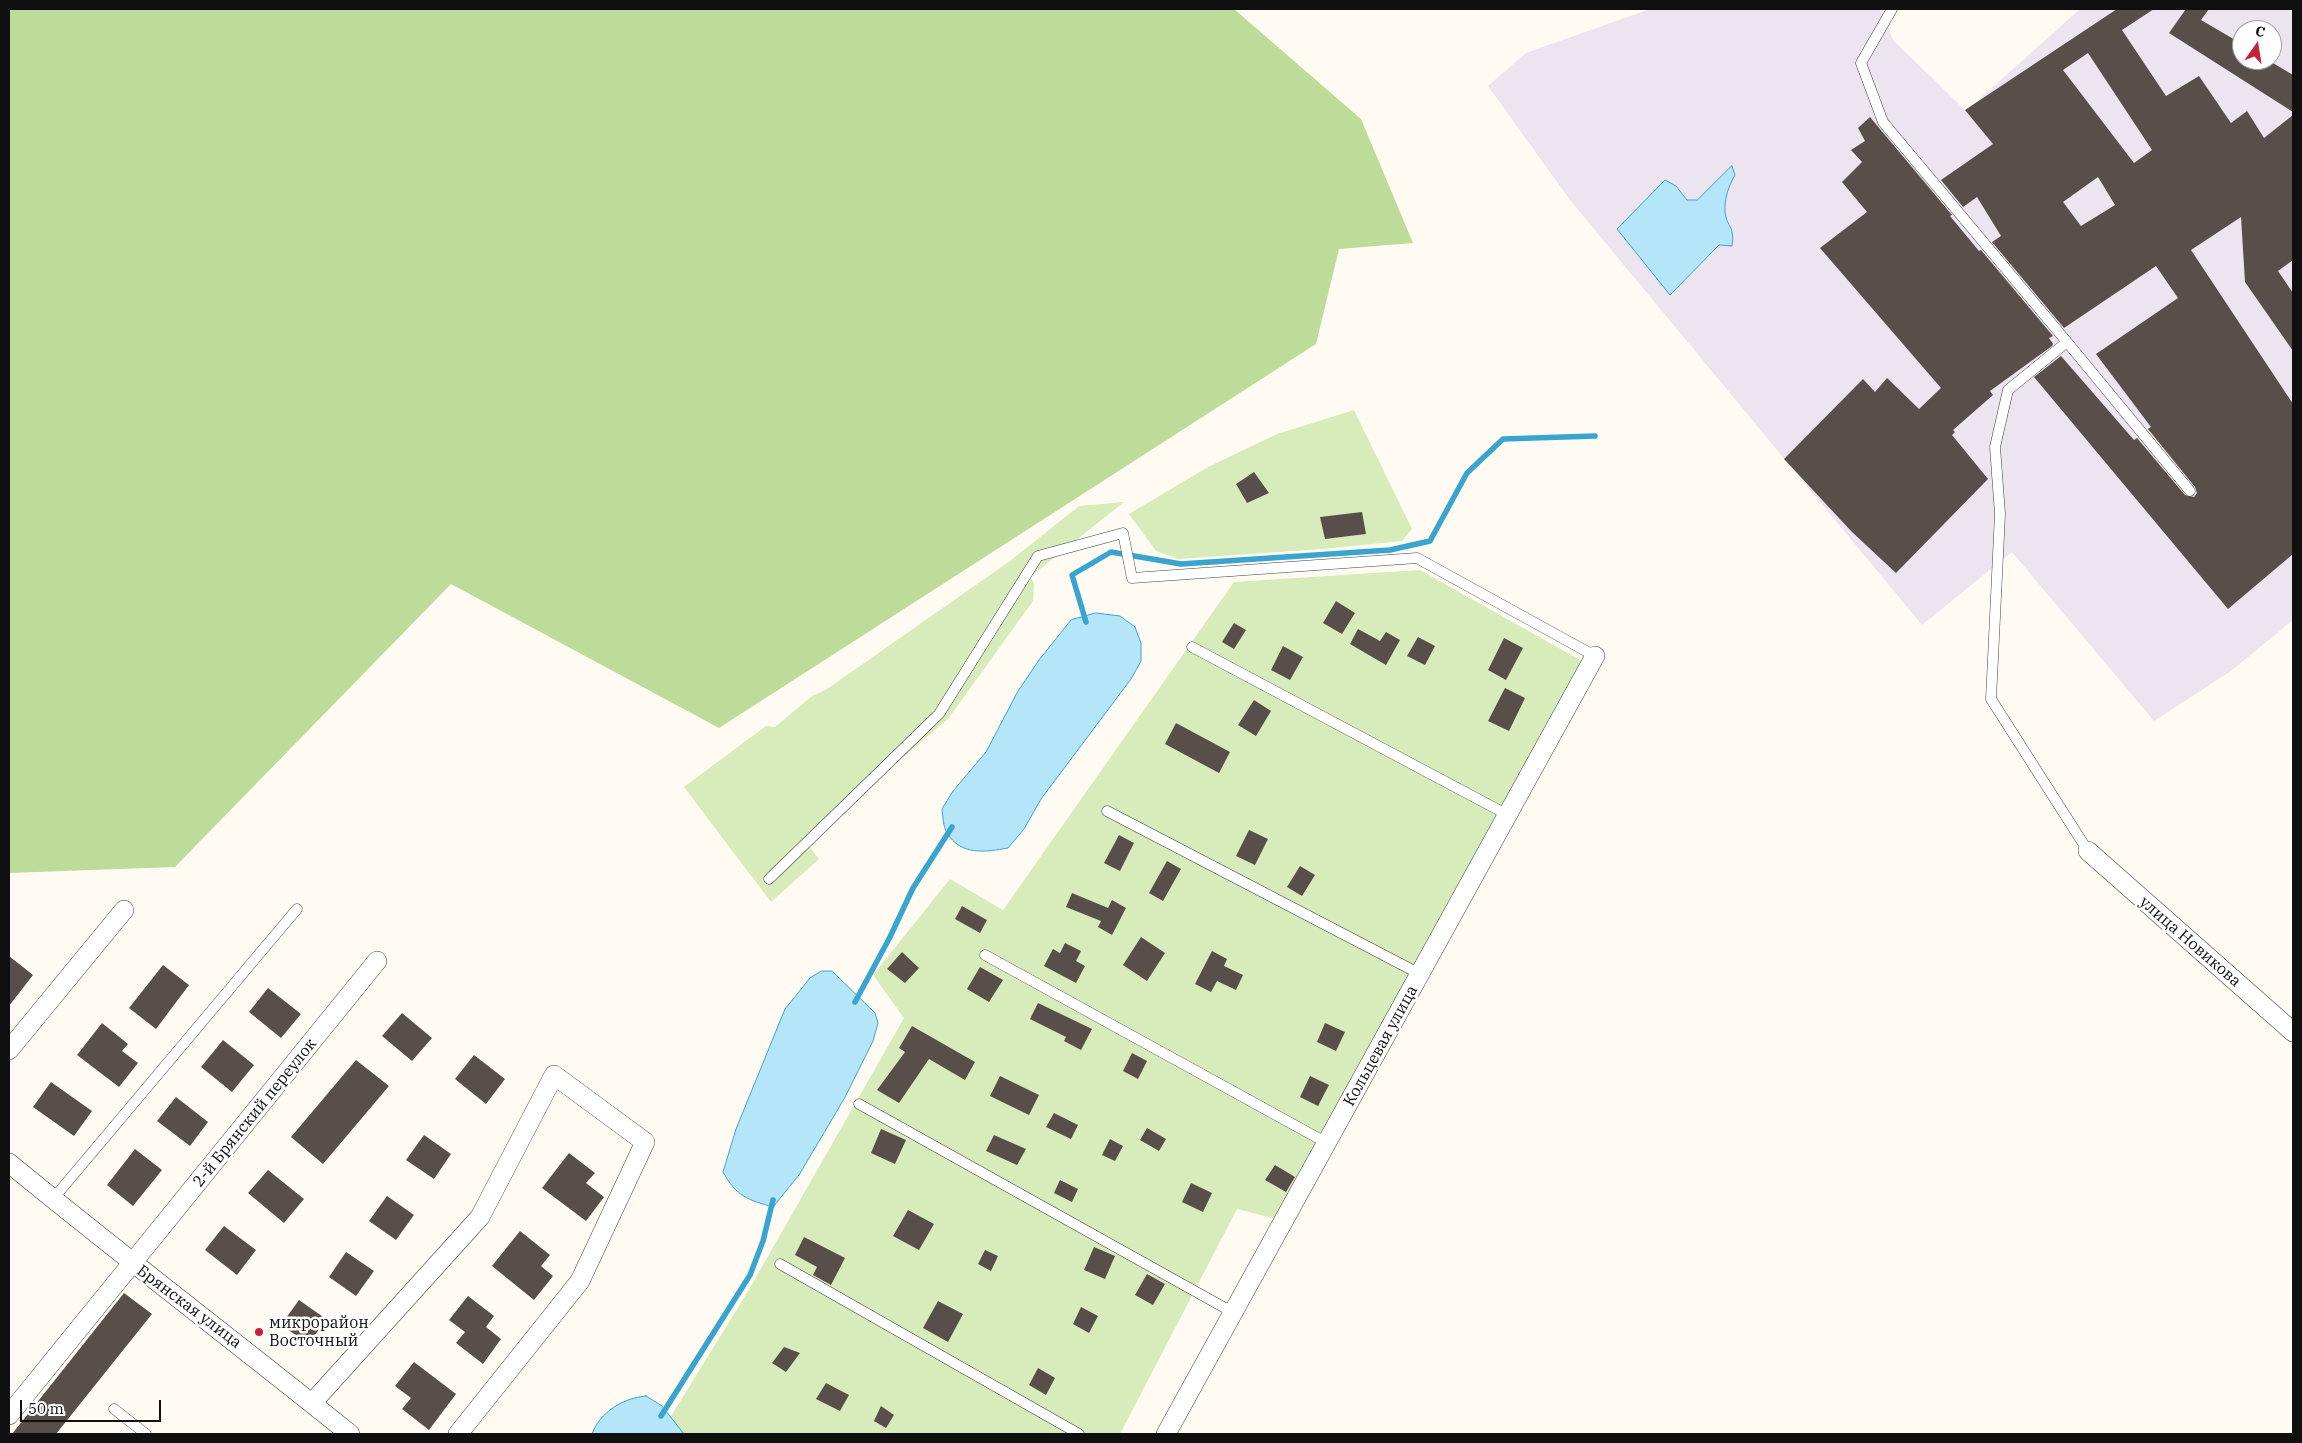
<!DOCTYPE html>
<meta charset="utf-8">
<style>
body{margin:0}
#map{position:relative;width:2302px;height:1443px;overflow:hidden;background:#fffbf2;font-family:"IBM Plex Serif",serif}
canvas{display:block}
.frame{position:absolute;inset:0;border:10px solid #0f0f0f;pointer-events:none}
.north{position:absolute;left:2232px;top:20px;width:50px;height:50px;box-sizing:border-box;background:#fff;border:1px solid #9f9f9f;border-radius:50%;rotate:13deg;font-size:14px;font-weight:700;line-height:20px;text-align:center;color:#0f0f0f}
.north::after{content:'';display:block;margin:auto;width:18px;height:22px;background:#c4233b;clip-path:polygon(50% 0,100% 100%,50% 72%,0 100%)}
.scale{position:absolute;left:20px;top:1400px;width:141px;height:22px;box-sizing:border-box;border:2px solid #0f0f0f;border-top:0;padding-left:6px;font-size:15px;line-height:18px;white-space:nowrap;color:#0f0f0f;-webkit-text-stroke:4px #fff;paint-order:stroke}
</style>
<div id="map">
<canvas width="2302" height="1443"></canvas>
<div class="frame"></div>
<div class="north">С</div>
<div class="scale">50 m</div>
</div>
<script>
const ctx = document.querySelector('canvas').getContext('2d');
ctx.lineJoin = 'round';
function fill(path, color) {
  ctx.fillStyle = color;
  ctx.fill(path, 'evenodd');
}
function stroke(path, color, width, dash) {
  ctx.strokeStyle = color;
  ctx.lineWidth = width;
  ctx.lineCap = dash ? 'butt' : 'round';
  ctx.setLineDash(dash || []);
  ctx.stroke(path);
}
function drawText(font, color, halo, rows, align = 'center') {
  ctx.font = font + ' "IBM Plex Serif",serif';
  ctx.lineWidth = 5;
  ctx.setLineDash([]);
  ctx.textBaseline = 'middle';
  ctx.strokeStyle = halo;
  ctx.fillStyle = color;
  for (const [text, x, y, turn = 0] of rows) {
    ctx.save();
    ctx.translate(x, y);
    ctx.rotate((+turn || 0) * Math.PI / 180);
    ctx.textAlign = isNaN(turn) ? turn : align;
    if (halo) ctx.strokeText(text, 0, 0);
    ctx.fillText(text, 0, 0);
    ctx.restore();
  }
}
fill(new Path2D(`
 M1650,9H1881L1893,40L1966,111L2080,9H2293V620L2231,671L2154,721L2012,552L1922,625L1570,200L1488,86L1526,53ZM2242,30H2272V60H2242Z`), '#ece4ee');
fill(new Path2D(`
 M1354,410L1412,529L1402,541L1323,549L1178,559L1156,551L1129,514L1208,467L1277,434Z
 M1124,502L1030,577L1034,583L1033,601L948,719L805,841L819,859L771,902L684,787L766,726L775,727L812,696L827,689L1010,561L1079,506Z
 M1420,570L1582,661L1276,1219L1237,1209L1120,1434H660L747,1293L904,1018L873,975L950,879L1003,910L1234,582Z`), '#d8ebba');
fill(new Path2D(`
 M9,9H1234L1361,119L1413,243L1339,249L1316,344L719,728L451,584L175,867L9,873Z`), '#bedc99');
const water = new Path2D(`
 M1732,166L1735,175C1729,185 1724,199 1725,212C1727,228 1735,225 1732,246L1719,245L1670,295L1617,229L1665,180L1676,186L1687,200H1697Z
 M1096,613L1120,616L1135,627L1141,643V661L1131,679L1041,799L1024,829L1008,848C986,852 961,856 947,833C943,827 943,816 942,809L953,791L986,752L1018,691L1039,660L1071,620Z
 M822,971H832L875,1013L878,1023L873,1041L844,1099L799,1175L773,1207C748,1200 736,1196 723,1172L736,1129L785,1009L810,978Z
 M646,1396L662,1406L684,1434H592C600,1412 623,1398 646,1396Z`);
fill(water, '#b5e5f8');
stroke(water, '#3aa4d1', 1);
stroke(new Path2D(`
 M1086,622L1072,575L1111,552L1181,564L1390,550L1430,541L1467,473L1503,439L1595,436
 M855,1002L890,937L913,888L952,827
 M661,1416L750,1275L763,1241L773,1200`), '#3aa4d1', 5.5);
fill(new Path2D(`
 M2117,9H2154L2122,30L2166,96L2199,76L2231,123L2247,111L2264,138L2293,115V260L2278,271L2293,293V351L2245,282L2241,217L2191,250L2293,404V554L2228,609L2034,377L2061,356L2134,440L2137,438L2185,495L2194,497L2197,493L2195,487L2148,429L2151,427L2096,354L2178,298L2156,266L2064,328L1992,242L2001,236L1977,197L1963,207L1941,180L1993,144L1965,110ZM2088,53L2152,150L2134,163L2063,70ZM2098,177L2115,205L2081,226L2063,202Z
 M2186,9H2209L2201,20L2242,44V60H2268L2293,75V112L2169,33Z
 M1870,117L1952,215L1950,216L1979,251L1981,250L2053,336L2049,338L2053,344L2052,346L1990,391L1993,395L1953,430L1955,432L1952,435L1988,479L1896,573L1852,532L1784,459L1863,379L1875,392L1887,378L1919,409L1941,388L1820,248L1867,212L1842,182L1862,162L1851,150L1865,141L1858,128Z
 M1254,472L1269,493L1247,503L1236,484Z
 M1362,512L1366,534L1325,539L1320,517Z
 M1336,601L1355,613L1342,634L1323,623Z
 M1234,623L1246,630L1234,649L1222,642Z
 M1358,629L1380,641L1386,632L1400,640L1386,665L1350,644Z
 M1418,637L1435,646L1425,665L1407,656Z
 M1504,638L1523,648L1506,680L1488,670Z
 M1283,646L1303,657L1290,680L1271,670Z
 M1505,688L1525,698L1509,731L1488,721Z
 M1254,700L1271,711L1256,736L1238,725Z
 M1176,723L1230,752L1219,773L1165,744Z
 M1249,830L1268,839L1255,865L1236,856Z
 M1119,835L1134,843L1120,871L1104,863Z
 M1167,861L1181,869L1163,901L1149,893Z
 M1300,866L1315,875L1302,896L1287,887Z
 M1072,893L1108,908L1112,900L1126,908L1112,935L1098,927L1101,921L1066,907Z
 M962,906L987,920L980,933L955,919Z
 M1141,937L1165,953L1147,981L1123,965Z
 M1065,943L1081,951L1076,961L1085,966L1076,983L1044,966L1053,949L1060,953Z
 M1212,951L1227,959L1224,966L1243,975L1236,990L1217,981L1211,992L1195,984Z
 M902,952L919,968L905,983L887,969Z
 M9,956L33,975L9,1006Z
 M163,965L189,985L156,1029L129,1008Z
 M980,967L1003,980L989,1002L967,989Z
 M268,988L301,1014L281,1038L249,1012Z
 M1038,1003L1092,1029L1081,1050L1064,1041L1066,1037L1030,1019Z
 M402,1013L432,1038L412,1061L382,1036Z
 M102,1023L128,1044L122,1051L138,1063L119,1087L77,1055Z
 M1325,1023L1345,1032L1336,1051L1317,1042Z
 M912,1026L975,1062L965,1080L929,1059L899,1103L877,1090L905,1052L899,1048Z
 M223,1040L254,1065L232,1092L201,1067Z
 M1132,1053L1147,1061L1138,1079L1123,1071Z
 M474,1055L505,1079L486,1104L455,1079Z
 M356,1060L389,1086L323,1164L291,1137Z
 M1000,1076L1039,1095L1029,1115L990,1096Z
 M1310,1076L1329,1085L1318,1106L1300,1097Z
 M51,1082L92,1111L74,1136L33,1107Z
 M176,1097L208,1122L190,1146L157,1121Z
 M1054,1113L1078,1125L1071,1139L1046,1127Z
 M1147,1128L1166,1139L1159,1151L1140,1140Z
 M881,1129L906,1140L895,1164L871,1153Z
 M424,1135L451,1154L434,1179L406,1160Z
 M994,1135L1026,1149L1017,1165L986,1151Z
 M1110,1139L1123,1146L1115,1161L1102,1155Z
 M135,1149L162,1170L133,1206L107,1185Z
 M569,1153L595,1173L586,1183L604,1197L586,1221L542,1188Z
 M1275,1165L1295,1177L1286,1192L1265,1180Z
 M268,1170L304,1199L284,1223L248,1193Z
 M1060,1180L1078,1189L1072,1202L1054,1193Z
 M1191,1183L1212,1193L1203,1212L1182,1202Z
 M387,1196L414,1215L396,1240L369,1221Z
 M908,1210L934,1224L919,1250L893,1236Z
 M224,1226L256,1250L237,1275L205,1250Z
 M520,1231L550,1255L541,1266L553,1276L534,1300L492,1266Z
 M804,1237L845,1258L831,1285L813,1275L817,1267L795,1255Z
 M1094,1247L1115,1256L1105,1279L1084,1270Z
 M985,1250L998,1256L991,1271L978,1264Z
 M346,1252L374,1271L356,1296L329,1277Z
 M1147,1274L1165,1284L1153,1305L1135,1295Z
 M124,1293L152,1314L56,1434H12Z
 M468,1296L494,1316L486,1327L501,1339L483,1364L456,1343L465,1332L449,1320Z
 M299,1300L326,1319L309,1344L281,1325Z
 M938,1301L963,1314L948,1342L923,1328Z
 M1081,1307L1098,1316L1089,1333L1073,1324Z
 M784,1347L800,1353L786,1372L772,1363Z
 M414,1362L456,1394L429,1430L402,1409L411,1398L395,1386Z
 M1038,1368L1055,1378L1046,1395L1029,1385Z
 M826,1383L849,1395L840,1411L816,1399Z
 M881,1406L894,1415L886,1428L874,1421Z`), '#584f4b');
const service = new Path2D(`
 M1892,9L1861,63L1883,122L2067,342
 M1192,647L1508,815
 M1107,811L1420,974
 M2088,851L1991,699L2000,514L1995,447L2008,390L2067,342L2190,491
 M769,879L939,714L1038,556L1123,533L1132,578L1417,558L1595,656
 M985,955L1327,1143
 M859,1104L1234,1313
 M53,1199L297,909
 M780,1264L1079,1434
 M114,1409L146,1434`);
const minor = new Path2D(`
 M2088,851L2293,1032
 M9,1050L124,910
 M9,1163C121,1255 237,1343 350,1434
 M312,1403L480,1217L554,1075L645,1142L580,1281L458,1434
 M9,1415L377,961
 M1166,1434L1595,656`);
stroke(service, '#424242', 11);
stroke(minor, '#424242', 20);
stroke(service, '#fff', 10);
stroke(minor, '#fff', 19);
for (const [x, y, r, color] of [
 [259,1332,5,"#c4233b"]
]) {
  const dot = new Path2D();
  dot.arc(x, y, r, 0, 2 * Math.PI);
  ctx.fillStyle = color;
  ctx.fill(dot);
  stroke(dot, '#fff', 2);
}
drawText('16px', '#0f0f0f', '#fff', [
 ["улица Новикова",2190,942,41],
 ["Кольцевая улица",1381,1046,-61],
 ["2-й Брянский переулок",255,1113,-51],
 ["Брянская улица",189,1307,37]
]);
drawText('16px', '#0f0f0f', '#fff', [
 ["микрорайон",269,1323],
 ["Восточный",269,1341]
], 'left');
</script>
